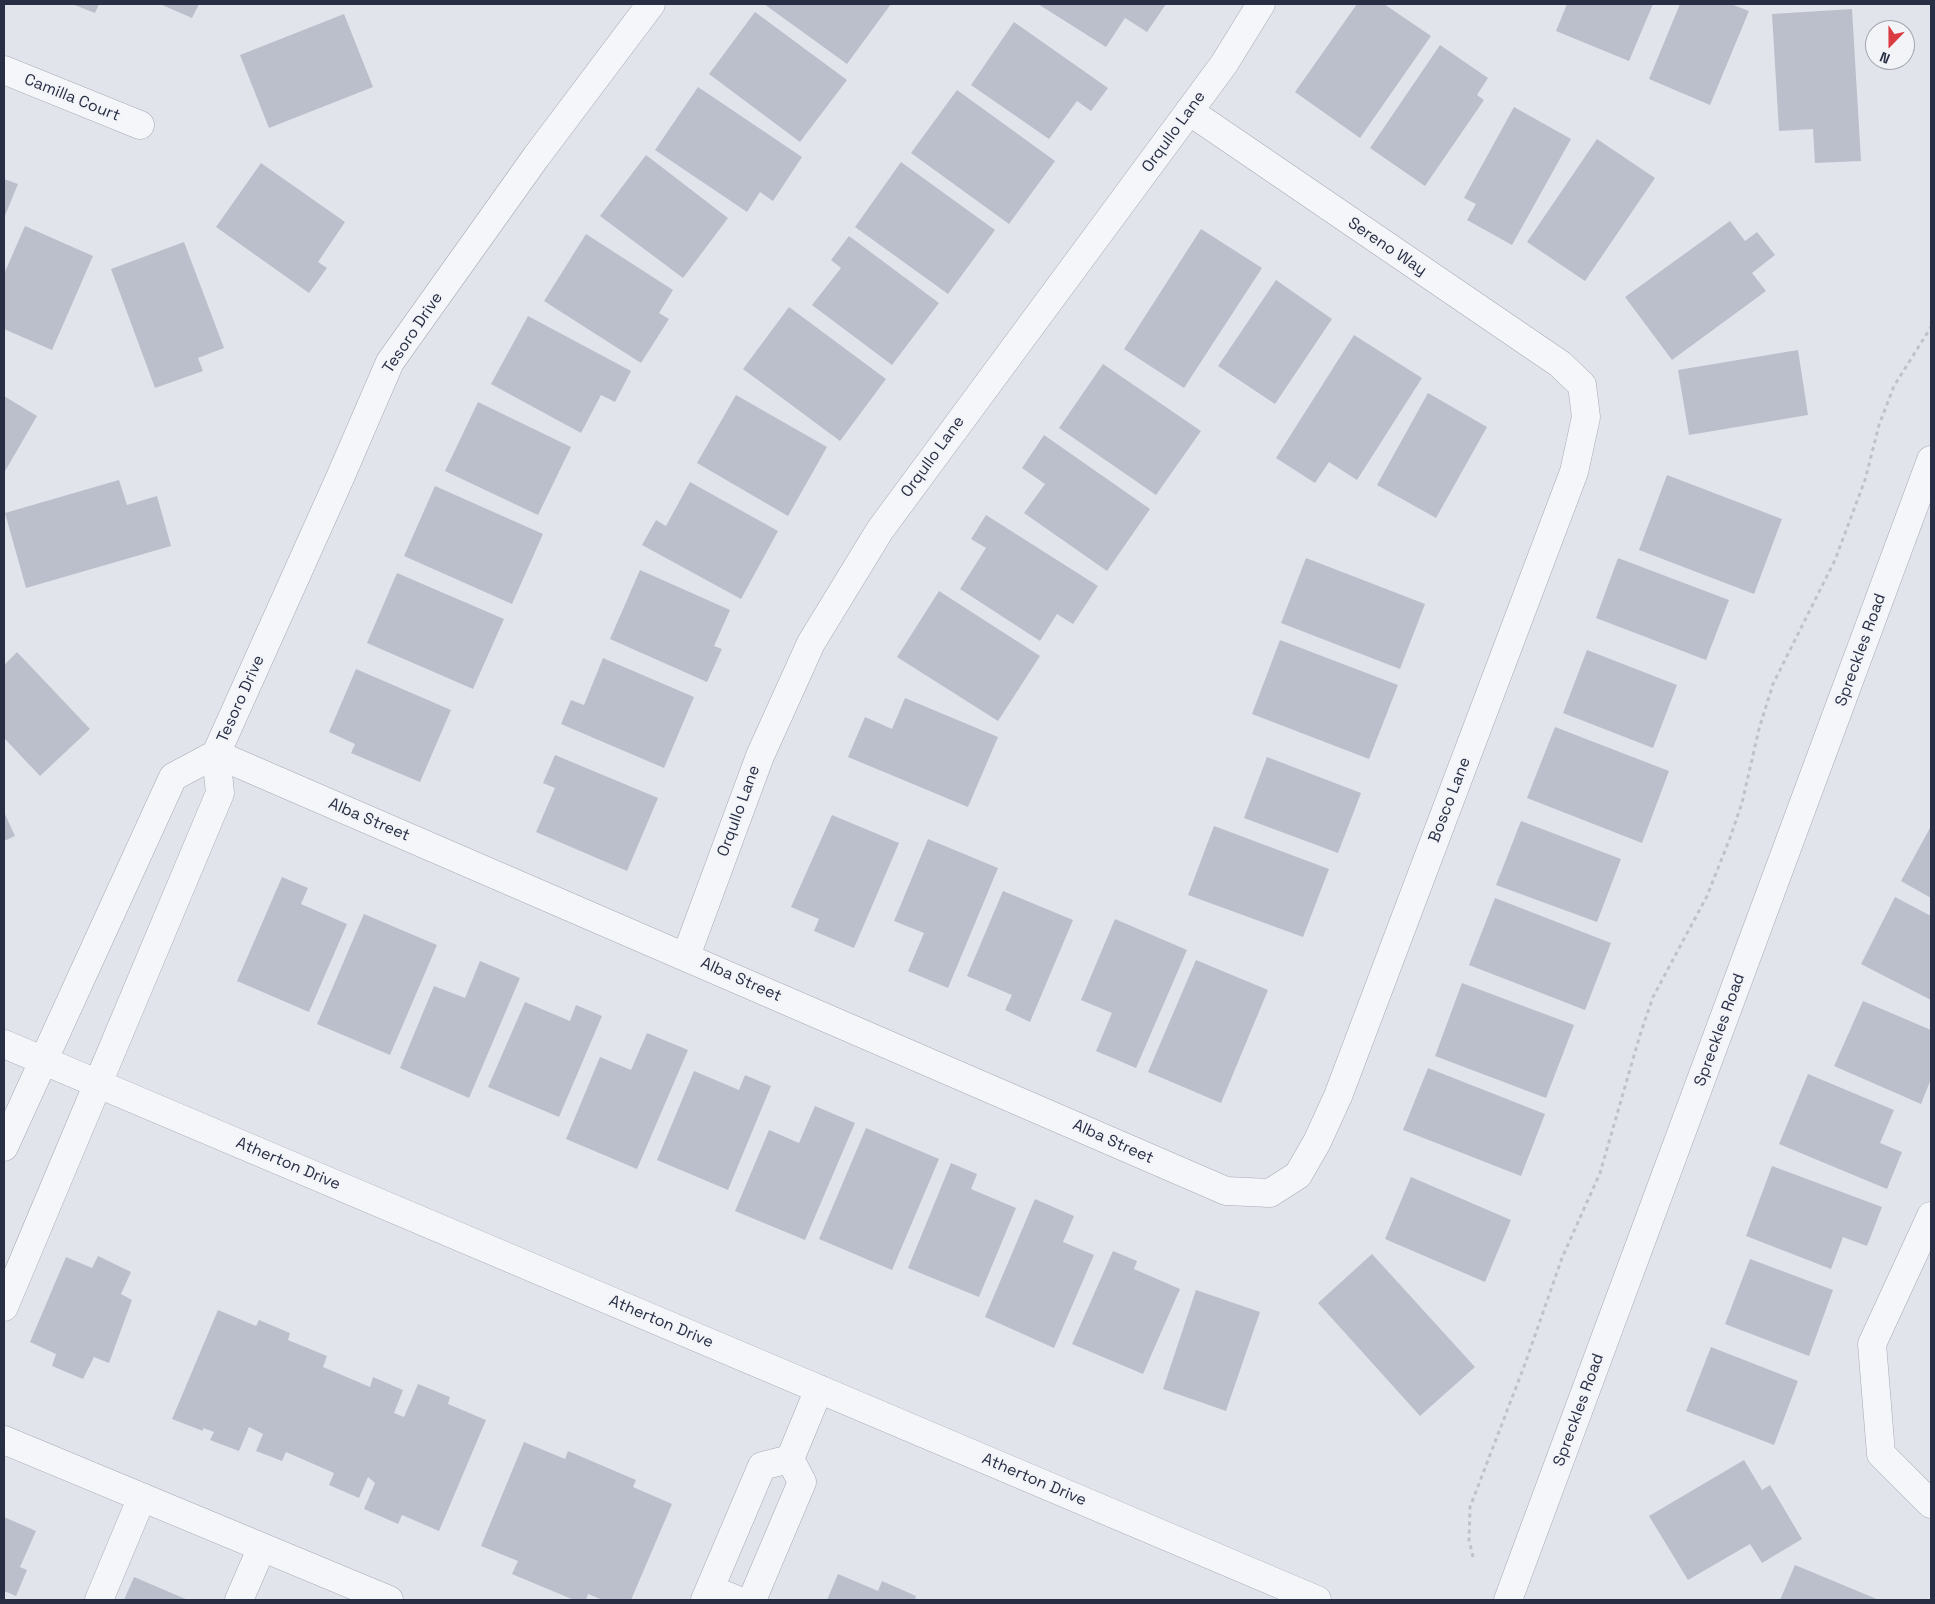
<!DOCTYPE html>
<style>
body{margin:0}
#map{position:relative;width:1935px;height:1604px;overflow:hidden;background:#e2e4eb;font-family:"Space Grotesk",sans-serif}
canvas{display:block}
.frame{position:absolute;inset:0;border:5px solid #282f45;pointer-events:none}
.north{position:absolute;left:1865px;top:20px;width:50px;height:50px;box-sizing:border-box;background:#f2f4f8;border:1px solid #a1a5b0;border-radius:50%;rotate:202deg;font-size:14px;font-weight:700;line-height:20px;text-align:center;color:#282f45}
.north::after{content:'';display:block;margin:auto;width:18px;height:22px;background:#db3c41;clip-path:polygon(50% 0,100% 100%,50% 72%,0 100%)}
</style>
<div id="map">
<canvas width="1935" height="1604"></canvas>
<div class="frame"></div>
<div class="north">N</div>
</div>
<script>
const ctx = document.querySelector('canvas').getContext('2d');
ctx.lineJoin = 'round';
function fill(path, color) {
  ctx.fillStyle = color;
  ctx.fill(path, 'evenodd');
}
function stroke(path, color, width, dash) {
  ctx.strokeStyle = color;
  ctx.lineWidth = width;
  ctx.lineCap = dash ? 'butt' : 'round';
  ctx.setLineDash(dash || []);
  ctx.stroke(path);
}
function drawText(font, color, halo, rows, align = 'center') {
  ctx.font = font + ' "Space Grotesk",sans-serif';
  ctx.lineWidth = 4.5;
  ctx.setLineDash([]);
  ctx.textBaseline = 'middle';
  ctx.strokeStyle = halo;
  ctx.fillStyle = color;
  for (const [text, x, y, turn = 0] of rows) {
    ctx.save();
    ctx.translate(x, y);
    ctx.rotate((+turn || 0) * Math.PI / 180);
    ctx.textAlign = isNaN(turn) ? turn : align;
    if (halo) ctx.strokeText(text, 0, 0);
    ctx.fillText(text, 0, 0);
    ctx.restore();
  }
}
fill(new Path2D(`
 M72,4H99L95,13Z
 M160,4H199L192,18Z
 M764,4H891L847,64Z
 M1038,4H1166L1147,32L1125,18L1106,47Z
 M1357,4H1384L1431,36L1360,138L1295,92Z
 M1567,4H1653L1629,61L1556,31Z
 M1680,4H1731L1749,11L1710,105L1649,79Z
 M1852,9L1861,161L1815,163L1813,129L1779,131L1772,14Z
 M755,12L847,80L800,142L709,74Z
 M344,14L373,87L269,128L240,55Z
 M1014,22L1108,88L1091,111L1077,101L1049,139L971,85Z
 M1440,45L1488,78L1477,95L1484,100L1425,186L1370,148Z
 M698,87L802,157L773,201L760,192L747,212L655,150Z
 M957,90L1055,161L1009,224L911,153Z
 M1514,107L1571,139L1512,245L1467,220L1476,204L1464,198Z
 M1597,139L1655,178L1585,281L1527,242Z
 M646,155L728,218L683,278L600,216Z
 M901,162L995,230L948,294L855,227Z
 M261,163L345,222L318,262L327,268L309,293L216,227Z
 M4,179L18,184L4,218Z
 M1730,221L1745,241L1757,232L1775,255L1752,273L1766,291L1672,360L1625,297Z
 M25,226L93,256L52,350L4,329V274Z
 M1201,229L1262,268L1184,388L1124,349Z
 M586,234L673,290L659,313L669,319L641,363L544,301Z
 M849,236L939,303L892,365L812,305L841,268L831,260Z
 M184,242L224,348L198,358L203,371L155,388L111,269Z
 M1276,280L1332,319L1275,404L1218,366Z
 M789,307L886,379L840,441L743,369Z
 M528,316L631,371L615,402L601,395L581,433L491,384Z
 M1354,335L1422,378L1357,480L1329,462L1315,483L1276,458Z
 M1798,350L1808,415L1689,435L1678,370Z
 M1103,364L1201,431L1156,495L1059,428Z
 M1428,393L1487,427L1436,518L1377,485Z
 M736,395L827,447L788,516L697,463Z
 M4,396L37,416L4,473Z
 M478,402L571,447L538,515L445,471Z
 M1044,435L1150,509L1107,571L1024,513L1045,484L1022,468Z
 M1667,475L1782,519L1754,594L1639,550Z
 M119,480L127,505L157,496L171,546L26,588L5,513Z
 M690,482L778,531L741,599L642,545L656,520L666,526Z
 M435,486L543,534L512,604L404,556Z
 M986,515L1098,586L1073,624L1057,614L1040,641L960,589L986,548L971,539Z
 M1306,558L1425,604L1400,669L1281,623Z
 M1618,558L1729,600L1706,660L1596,618Z
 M640,570L730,610L714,646L722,649L707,682L610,639Z
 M397,573L504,619L473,689L367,643Z
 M939,591L1040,656L998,721L897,657Z
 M1280,640L1398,685L1369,759L1252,714Z
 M1587,650L1677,685L1653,748L1563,713Z
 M17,652L90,729L40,776L4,738V665Z
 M603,658L694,697L664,768L561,724L571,700L584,705Z
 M356,669L451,710L420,782L351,753L355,744L329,732Z
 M905,698L998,737L968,807L848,757L865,717L892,729Z
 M1555,727L1669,771L1642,843L1527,798Z
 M555,755L658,798L627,871L536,832L555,788L543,783Z
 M1267,757L1361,793L1338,853L1244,818Z
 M4,812L15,836L4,841Z
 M832,815L899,843L854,948L814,931L819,919L791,907Z
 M1521,821L1621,859L1597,922L1496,885Z
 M1214,826L1329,869L1303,937L1188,895Z
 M1931,826V898L1901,881Z
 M928,839L998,868L948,988L908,971L924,933L894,921Z
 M282,877L308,888L301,904L347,924L309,1012L237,981Z
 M1003,891L1073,920L1030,1022L1005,1010L1012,995L967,976Z
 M1895,897L1931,916V1000L1861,964Z
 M1495,898L1611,943L1585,1010L1469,965Z
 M364,914L437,945L390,1055L317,1024Z
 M1115,919L1187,950L1136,1068L1096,1051L1112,1013L1081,1000Z
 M1196,960L1268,990L1221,1103L1148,1072Z
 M480,961L520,978L469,1098L400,1068L434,986L465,998Z
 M1462,983L1574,1025L1546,1098L1435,1056Z
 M1863,1001L1931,1030V1079L1921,1104L1834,1066Z
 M525,1002L570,1021L576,1005L602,1016L559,1117L488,1087Z
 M647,1033L688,1050L637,1169L566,1139L600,1057L631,1070Z
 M1428,1068L1545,1114L1521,1176L1403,1130Z
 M694,1071L739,1090L745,1075L771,1086L728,1190L657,1160Z
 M1808,1074L1894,1110L1880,1143L1902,1152L1887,1189L1779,1144Z
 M815,1106L855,1123L805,1240L735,1211L769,1130L799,1143Z
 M866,1128L939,1159L892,1270L819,1239Z
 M951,1163L977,1174L971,1189L1016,1208L979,1297L908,1268Z
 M1772,1166L1882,1207L1867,1246L1843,1237L1831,1269L1746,1236Z
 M1411,1177L1511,1220L1485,1282L1385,1239Z
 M1035,1199L1074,1216L1063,1242L1094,1255L1054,1348L985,1317Z
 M1113,1251L1137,1261L1134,1269L1180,1289L1143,1374L1072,1344Z
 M1372,1254L1475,1367L1420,1416L1318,1303Z
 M98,1256L131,1272L121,1294L132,1300L109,1363L94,1357L83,1379L52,1366L56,1354L30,1342L66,1257L92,1268Z
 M1750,1259L1833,1290L1809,1356L1725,1324Z
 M1196,1290L1260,1312L1226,1411L1163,1389Z
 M218,1310L256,1326L259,1320L290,1333L288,1340L327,1356L323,1367L370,1387L373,1377L403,1390L394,1413L404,1417L418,1384L450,1397L448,1404L486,1420L439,1531L402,1515L398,1524L364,1509L375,1483L368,1477L359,1498L329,1485L334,1473L286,1452L282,1461L256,1451L263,1434L249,1427L239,1451L210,1440L214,1432L203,1428V1431L172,1419Z
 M1711,1347L1798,1381L1774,1445L1686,1411Z
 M524,1442L565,1459L568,1451L636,1480L633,1487L672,1504L631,1600H603L588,1594L586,1600H574L512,1574L518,1561L481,1546Z
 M1744,1460L1762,1490L1770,1485L1802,1539L1762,1563L1750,1544L1688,1580L1649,1516Z
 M4,1517L36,1531L20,1567L27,1570L16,1596L4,1591Z
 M1795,1565L1879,1600H1780Z
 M838,1574L878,1591L882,1581L916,1596L915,1600H827Z
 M134,1577L188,1600H124Z`), '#bbbfcc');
const minor = new Path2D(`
 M4,70L140,125
 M216,754L1226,1191L1270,1193L1298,1175L1317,1142L1338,1096L1574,472L1586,417L1582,385L1560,364L1189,111
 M686,956L760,756L811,643L880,530L1224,64L1261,4
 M4,1044L1317,1600
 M4,1147L173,777L216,754
 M1931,1216L1872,1344L1881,1454L1931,1504
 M4,1307L220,793L216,754L339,480L390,362L536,157L651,4
 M4,1440L389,1600
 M790,1459L819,1389
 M710,1589L737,1600
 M99,1600L142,1497
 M239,1600L262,1547
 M705,1600L762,1466L790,1459L802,1482L752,1600
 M1508,1600L1931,460`);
stroke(minor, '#a6aab6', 29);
stroke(new Path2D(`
 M1473,1557L1469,1540L1470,1507L1525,1364L1562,1258L1600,1173L1640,1035L1653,997L1707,896L1730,838L1742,803L1759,729L1773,684L1835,560L1865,480L1879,425L1894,386L1931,327`), '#c0c2ca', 3, [4, 4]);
stroke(minor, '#f5f6f9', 28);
drawText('16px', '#282f45', '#f2f4f8', [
 ["Camilla Court",72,98,22],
 ["Orqullo Lane",1174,132,-54],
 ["Sereno Way",1387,247,34],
 ["Tesoro Drive",413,333,-56],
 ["Orqullo Lane",933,457,-54],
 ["Spreckles Road",1861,650,-70],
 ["Tesoro Drive",241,699,-66],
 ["Bosco Lane",1450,800,-69],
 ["Orqullo Lane",739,811,-70],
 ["Alba Street",369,820,23],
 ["Alba Street",741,980,24],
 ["Spreckles Road",1720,1030,-70],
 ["Alba Street",1113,1142,24],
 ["Atherton Drive",288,1164,23],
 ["Atherton Drive",661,1322,23],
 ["Spreckles Road",1579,1410,-70],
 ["Atherton Drive",1034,1480,23]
]);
</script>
